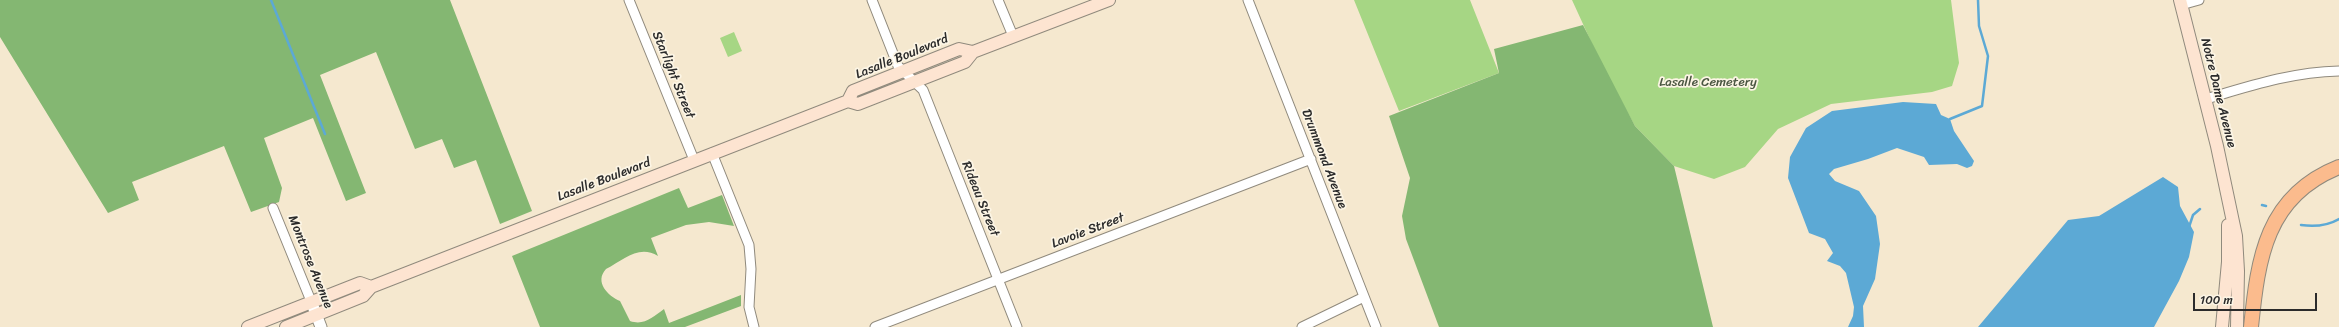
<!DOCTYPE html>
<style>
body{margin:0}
#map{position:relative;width:2339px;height:327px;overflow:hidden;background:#f5e8cf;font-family:Sriracha,sans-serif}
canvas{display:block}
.scale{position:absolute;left:2193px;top:293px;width:124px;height:18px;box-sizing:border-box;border:2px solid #2b2b2b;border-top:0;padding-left:5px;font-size:12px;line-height:14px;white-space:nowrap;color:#2b2b2b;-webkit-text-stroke:3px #fcf5e5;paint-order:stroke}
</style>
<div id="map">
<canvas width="2339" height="327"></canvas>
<div class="scale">100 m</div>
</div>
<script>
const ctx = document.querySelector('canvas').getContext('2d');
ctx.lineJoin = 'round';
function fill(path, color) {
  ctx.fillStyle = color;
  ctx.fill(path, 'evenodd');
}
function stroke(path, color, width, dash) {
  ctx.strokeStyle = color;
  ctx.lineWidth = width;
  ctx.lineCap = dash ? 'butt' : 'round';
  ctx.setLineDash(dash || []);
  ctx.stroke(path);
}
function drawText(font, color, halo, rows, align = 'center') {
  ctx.font = font + ' Sriracha,sans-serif';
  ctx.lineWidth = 3.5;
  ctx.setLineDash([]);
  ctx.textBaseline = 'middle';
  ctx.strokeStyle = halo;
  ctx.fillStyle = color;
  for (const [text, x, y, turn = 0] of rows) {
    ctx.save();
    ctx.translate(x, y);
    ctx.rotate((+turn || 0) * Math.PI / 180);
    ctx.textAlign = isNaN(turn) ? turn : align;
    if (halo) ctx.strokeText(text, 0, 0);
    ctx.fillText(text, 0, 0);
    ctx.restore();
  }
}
fill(new Path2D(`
 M1354,0H1470L1499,73L1399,111Z
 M1572,0H1951L1959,63L1952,86L1932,92L1831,104L1778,129L1745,167L1714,179L1674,166L1635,126L1605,72Z
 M734,32L742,51L728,57L720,38Z`), '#a6d684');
fill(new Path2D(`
 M0,0H450L532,211L500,224L476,160L454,168L442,139L415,149L376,52L320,75L366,193L346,201L313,118L264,138L282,188L279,202L251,212L224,146L132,182L139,200L108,213L0,37Z
 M1583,25L1635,126L1674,166L1713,327H1439L1406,239L1402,216L1410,178L1389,116L1499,73L1494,49Z
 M679,188L688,208L722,195L734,226L709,222L686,225L651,238L658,256C639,244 623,260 606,269C594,282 608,296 620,301L630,321C644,326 653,317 664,309L669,323L741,295V306L685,327H540L512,256Z`), '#84b772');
fill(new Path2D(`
 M1903,102L1936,104L1941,115L1950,119L1954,131L1974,161L1972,166L1967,168L1957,164L1929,165L1924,157L1897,148L1868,159L1834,169L1829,174L1835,181L1859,191L1876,216L1880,244L1875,279L1863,306L1864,327H1848L1853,316L1854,307L1846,273L1840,266L1827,261L1833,253L1825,239L1809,233L1788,178L1790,157L1806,128L1832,111Z
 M2163,177L2178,187L2180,206L2194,232L2189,257L2179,281L2154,327H1978L2068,220L2099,216Z`), '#5ca9d5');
stroke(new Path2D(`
 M271,0L325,134
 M1950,119L1982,106L1988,56L1979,26L1978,0
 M2262,205L2266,206
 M2301,225C2315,227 2327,226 2339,219
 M2189,227L2193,215L2200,209`), '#5ca9d5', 2.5);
const minor = new Path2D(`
 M629,0L694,160
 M872,0L898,66L923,90L1017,327
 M998,0L1013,36
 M1248,0L1376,327
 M2181,5L2199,0
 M2206,99C2250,86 2292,72 2339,71
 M712,153L749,245L751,269L749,307L754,327
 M273,208L311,301
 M875,327L1311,159
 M1302,327L1364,297`);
const tertiary = new Path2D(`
 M311,301L321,327`);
const secondary = new Path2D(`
 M2180,0L2217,146L2236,236L2238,271L2237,327
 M848,101L853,91L959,49L973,52L1109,0
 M248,327L360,283L371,287
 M286,327L363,296L371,287L848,101L858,104L965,62L973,52
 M2222,327L2228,262V225`);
const trunk = new Path2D(`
 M2251,327C2258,258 2266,196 2339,167`);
stroke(minor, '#908a7d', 11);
stroke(tertiary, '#908a7d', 13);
stroke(secondary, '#908a7d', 14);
stroke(trunk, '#908a7d', 16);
stroke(minor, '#fff', 9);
stroke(tertiary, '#fff', 11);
stroke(secondary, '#fde4d1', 12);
stroke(trunk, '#fbbb8d', 14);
drawText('13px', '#2b2b2b', '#fcf5e5', [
 ["Lasalle Boulevard",902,57,-22],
 ["Starlight Street",673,75,68],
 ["Notre Dame Avenue",2218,93,76],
 ["Drummond Avenue",1324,159,69],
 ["Lasalle Boulevard",604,180,-21],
 ["Rideau Street",980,199,68],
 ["Lavoie Street",1088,231,-21],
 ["Montrose Avenue",310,262,68]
]);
drawText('13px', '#4a5641', '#fcf5e5', [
 ["Lasalle Cemetery",1708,83]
]);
</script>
